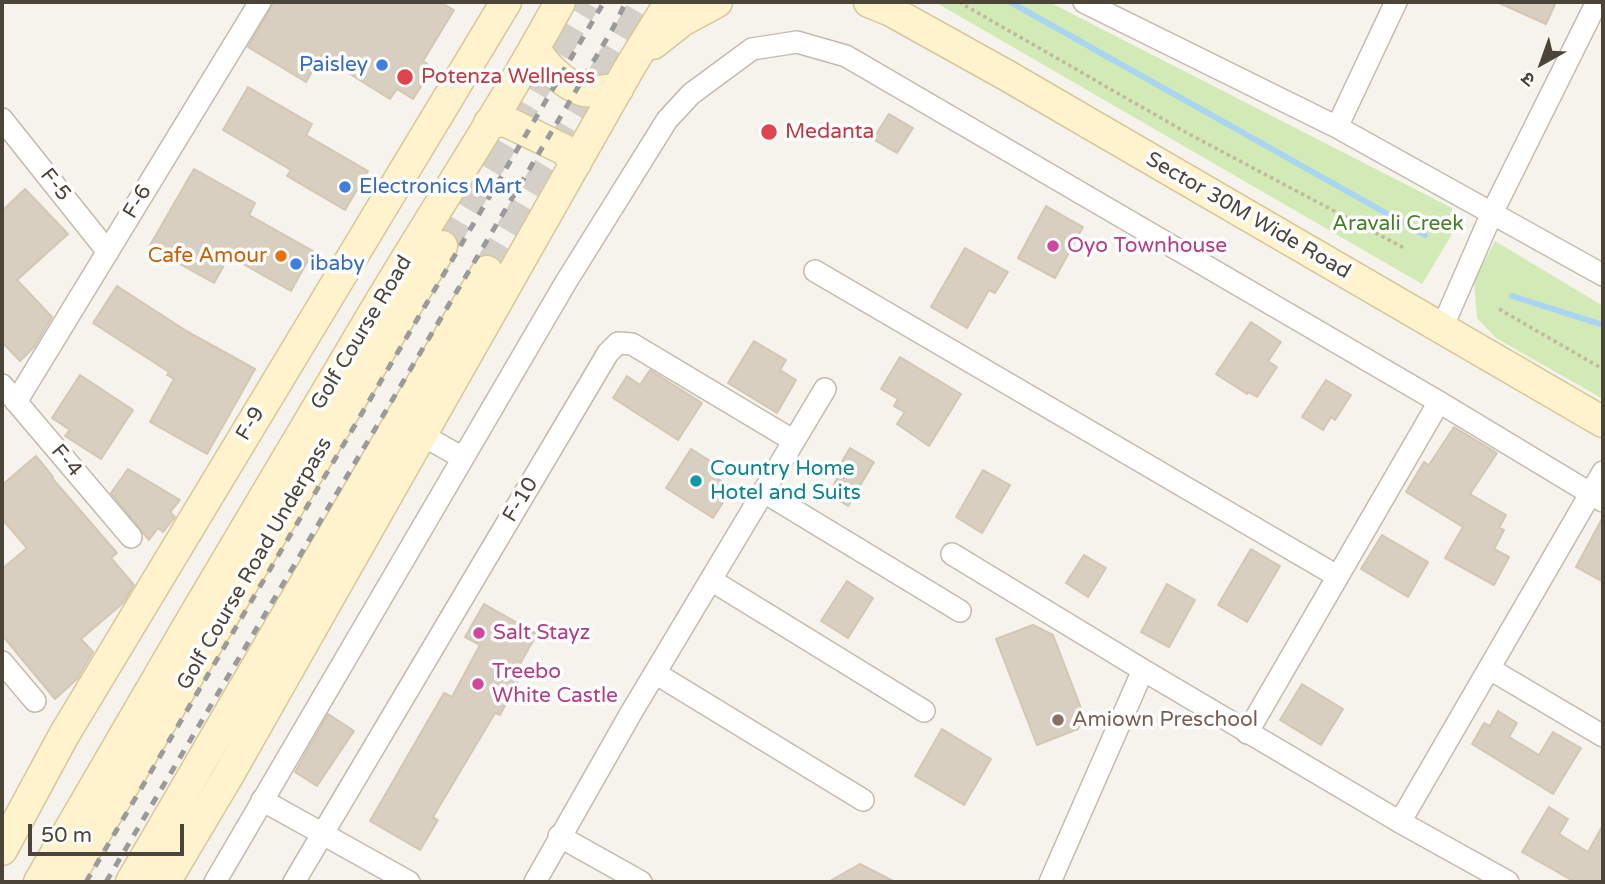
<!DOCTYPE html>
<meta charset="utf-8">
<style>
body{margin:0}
#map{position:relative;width:1605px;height:884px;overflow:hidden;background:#f6f3ec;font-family:"Varela Round","Noto Sans Devanagari",sans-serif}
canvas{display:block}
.frame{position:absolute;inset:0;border:4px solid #4b4439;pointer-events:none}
.north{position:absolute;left:1507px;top:28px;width:70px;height:70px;-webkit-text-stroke:5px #fff;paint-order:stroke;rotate:220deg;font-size:19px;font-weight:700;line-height:28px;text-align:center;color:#4b4439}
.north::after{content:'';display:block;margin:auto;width:24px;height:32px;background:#4b4439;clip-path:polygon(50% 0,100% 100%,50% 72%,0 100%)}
.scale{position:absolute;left:28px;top:824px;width:156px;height:32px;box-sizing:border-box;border:4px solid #4b4439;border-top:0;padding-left:9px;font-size:21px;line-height:24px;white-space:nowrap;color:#4b4439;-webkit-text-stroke:5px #fff;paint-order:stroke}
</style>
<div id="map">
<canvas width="1605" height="884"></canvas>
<div class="frame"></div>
<div class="north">उ</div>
<div class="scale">50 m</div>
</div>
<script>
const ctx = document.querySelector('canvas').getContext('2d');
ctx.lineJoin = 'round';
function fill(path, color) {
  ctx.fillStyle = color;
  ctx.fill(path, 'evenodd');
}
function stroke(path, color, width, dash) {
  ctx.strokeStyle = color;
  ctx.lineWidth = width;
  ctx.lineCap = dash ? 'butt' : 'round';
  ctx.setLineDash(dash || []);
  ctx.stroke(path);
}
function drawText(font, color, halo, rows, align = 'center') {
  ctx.font = font + ' "Varela Round",sans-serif';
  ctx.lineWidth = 7;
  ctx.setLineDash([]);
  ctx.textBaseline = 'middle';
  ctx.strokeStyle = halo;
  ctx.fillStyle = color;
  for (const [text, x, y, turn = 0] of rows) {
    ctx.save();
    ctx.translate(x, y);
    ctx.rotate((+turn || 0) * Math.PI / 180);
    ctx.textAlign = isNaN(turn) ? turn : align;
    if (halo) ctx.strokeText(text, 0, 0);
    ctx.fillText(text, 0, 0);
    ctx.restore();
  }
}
fill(new Path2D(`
 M935,2H1049L1452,208L1451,236L1422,284Z
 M1495,241L1603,306V399L1496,338L1477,318L1474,280Z`), '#d2eab5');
stroke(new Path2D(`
 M1010,2L1425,235
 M1512,296L1603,325`), '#a9d4f2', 6);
const building = new Path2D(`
 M274,2H440L454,10L423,61L433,68L413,99L397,89L390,99L321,56L306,82L248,47Z
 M1497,2H1556L1546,24Z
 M248,87L312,124L306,135L368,171L345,210L287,176L291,170L223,130Z
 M889,114L913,128L897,153L873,139Z
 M194,169L255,203L249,215L313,251L291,291L229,256L214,283L149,247Z
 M25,189L68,234L17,280L52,317L34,347L20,361L2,342V211Z
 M1046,206L1083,227L1055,278L1018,258Z
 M965,248L1008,272L995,293L989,290L967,328L931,307Z
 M117,286L188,332L255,369L207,454L150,422L174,379L167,375L169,372L93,323Z
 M1251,322L1281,342L1268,361L1277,367L1257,397L1248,392L1247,394L1216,374Z
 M754,341L786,360L780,370L796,380L777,413L728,383Z
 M900,357L961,394L929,446L897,424L905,412L894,406L898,399L881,389Z
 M650,370L702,403L678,440L613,398L627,376L640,385Z
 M80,375L133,410L101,459L65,436L70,430L52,418Z
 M1326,380L1351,395L1335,420L1331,417L1323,430L1302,417Z
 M1454,427L1497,453L1470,494L1506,515L1499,528L1504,530L1494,549L1509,557L1494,585L1445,558L1463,527L1406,492L1424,462L1429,465Z
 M850,448L874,462L848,506L828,494L840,474L836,472Z
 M691,449L715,464L709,473L732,488L713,518L666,488Z
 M36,456L53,477L52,478L117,553L111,558L134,585L123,603L81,639L93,652L77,679L55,699L2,635V569L27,548L2,519V485Z
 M128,469L180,500L170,512L175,517L163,532L158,528L149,540L111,493Z
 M983,470L1010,485L982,533L956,517Z
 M1603,517V582L1576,567Z
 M1382,535L1428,562L1408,597L1361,569Z
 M1251,549L1280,566L1247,622L1218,605Z
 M1084,555L1106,568L1088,597L1066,583Z
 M847,581L873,598L848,638L821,621Z
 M1167,584L1195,600L1169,647L1141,632Z
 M484,604L537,634L513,676L519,679L500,715L495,713L433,817L438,820L420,850L370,821L444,693L452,697L480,645L465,637Z
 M1033,625L1053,635L1084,716L1078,729L1037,745L996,639Z
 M1302,684L1343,709L1321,745L1280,720Z
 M1498,711L1517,723L1509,737L1539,755L1553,732L1581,748L1553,794L1472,744L1484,723L1490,726Z
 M328,714L354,731L317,786L295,772Z
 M942,729L991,759L964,805L915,776Z
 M1549,807L1568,819L1559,834L1588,852L1603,825V882H1575L1522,852Z
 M860,864L895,882H828Z`);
fill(building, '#d8cfc1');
stroke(building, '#d3c7b4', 2);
stroke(new Path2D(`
 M442,246L585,2
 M487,271L646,2`), '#d4d0c8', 30, [30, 15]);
const street = new Path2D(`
 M1084,2L1337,127L1603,275
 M2,119L108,252
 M1337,127L1396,2
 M815,271L1337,576
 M1442,328L1492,213L1597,2
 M2,385L131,537
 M16,402L260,2
 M422,435L463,458
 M764,492L960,611
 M952,554L1143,670
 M711,580L924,711
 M2,662L35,701
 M1490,669L1603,736
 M655,673L863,800
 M1247,733L1439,402
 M262,800L409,882
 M1400,822L1508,882
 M559,836L641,882
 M215,882L566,282L667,120L691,94L752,49L797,42L846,56L1439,402L1603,501
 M294,882L608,353L618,343L632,344L794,441
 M535,882L631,713L825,389
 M1050,882L1143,670L1400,822L1603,472`);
const secondary = new Path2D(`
 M869,2L891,11L1006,75L1603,422
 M653,44L682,21L717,2
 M536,46C538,62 568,87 584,91C594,93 608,89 618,89
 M489,123L505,121L565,150L576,163
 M2,850L64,735L506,2
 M39,882C151,688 265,494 380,302C440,202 505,104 560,2
 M67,882L442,246
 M131,882L487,271
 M165,882L228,776L631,65L670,2`);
stroke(street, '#c2bbae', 24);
stroke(secondary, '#d6c79b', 33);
stroke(new Path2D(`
 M959,2L1187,133L1406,249
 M1499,309L1603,369`), '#c4b79f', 3.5, [3.5, 3.5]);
stroke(street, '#fff', 21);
stroke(secondary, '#fff3cd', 30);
stroke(new Path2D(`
 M86,882L604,2
 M106,882L612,30L626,2`), '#9a9a9a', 5, [9, 9]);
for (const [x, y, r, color] of [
 [382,65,7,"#3f7fe0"],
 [405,77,9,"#e0444e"],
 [769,132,9,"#e0444e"],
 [345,187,7,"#3f7fe0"],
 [1053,246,7,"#d1479c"],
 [281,256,7,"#e8710a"],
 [296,264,7,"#3f7fe0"],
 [696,481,7,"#0f9aa8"],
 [479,633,7,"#d1479c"],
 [478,684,7,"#d1479c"],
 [1058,720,7,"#8d6e63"]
]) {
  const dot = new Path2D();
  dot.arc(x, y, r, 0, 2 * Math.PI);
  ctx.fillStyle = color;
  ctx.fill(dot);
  stroke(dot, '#fff', 2.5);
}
drawText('21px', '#366cbe', '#fff', [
 ["Paisley",368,65,"right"],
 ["Electronics Mart",359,187],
 ["ibaby",310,264]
], 'left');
drawText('21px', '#be3a42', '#fff', [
 ["Potenza Wellness",421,77],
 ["Medanta",785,132]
], 'left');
drawText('21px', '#4b4439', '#fff', [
 ["F-5",55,185,51],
 ["F-6",138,202,-59],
 ["Sector 30M Wide Road",1248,216,30],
 ["Golf Course Road",362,333,-59],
 ["F-9",251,424,-59],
 ["F-4",66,461,50],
 ["F-10",521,500,-59],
 ["Golf Course Road Underpass",255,564,-60]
]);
drawText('21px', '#4a7f2a', '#fff', [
 ["Aravali Creek",1398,224]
]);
drawText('21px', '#b23c85', '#fff', [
 ["Oyo Townhouse",1067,246],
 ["Salt Stayz",493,633],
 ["Treebo",492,672],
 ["White Castle",492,696]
], 'left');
drawText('21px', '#c56008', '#fff', [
 ["Cafe Amour",267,256]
], 'right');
drawText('21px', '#0d838f', '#fff', [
 ["Country Home",710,469],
 ["Hotel and Suits",710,493]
], 'left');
drawText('21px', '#785e54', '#fff', [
 ["Amiown Preschool",1072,720]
], 'left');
</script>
